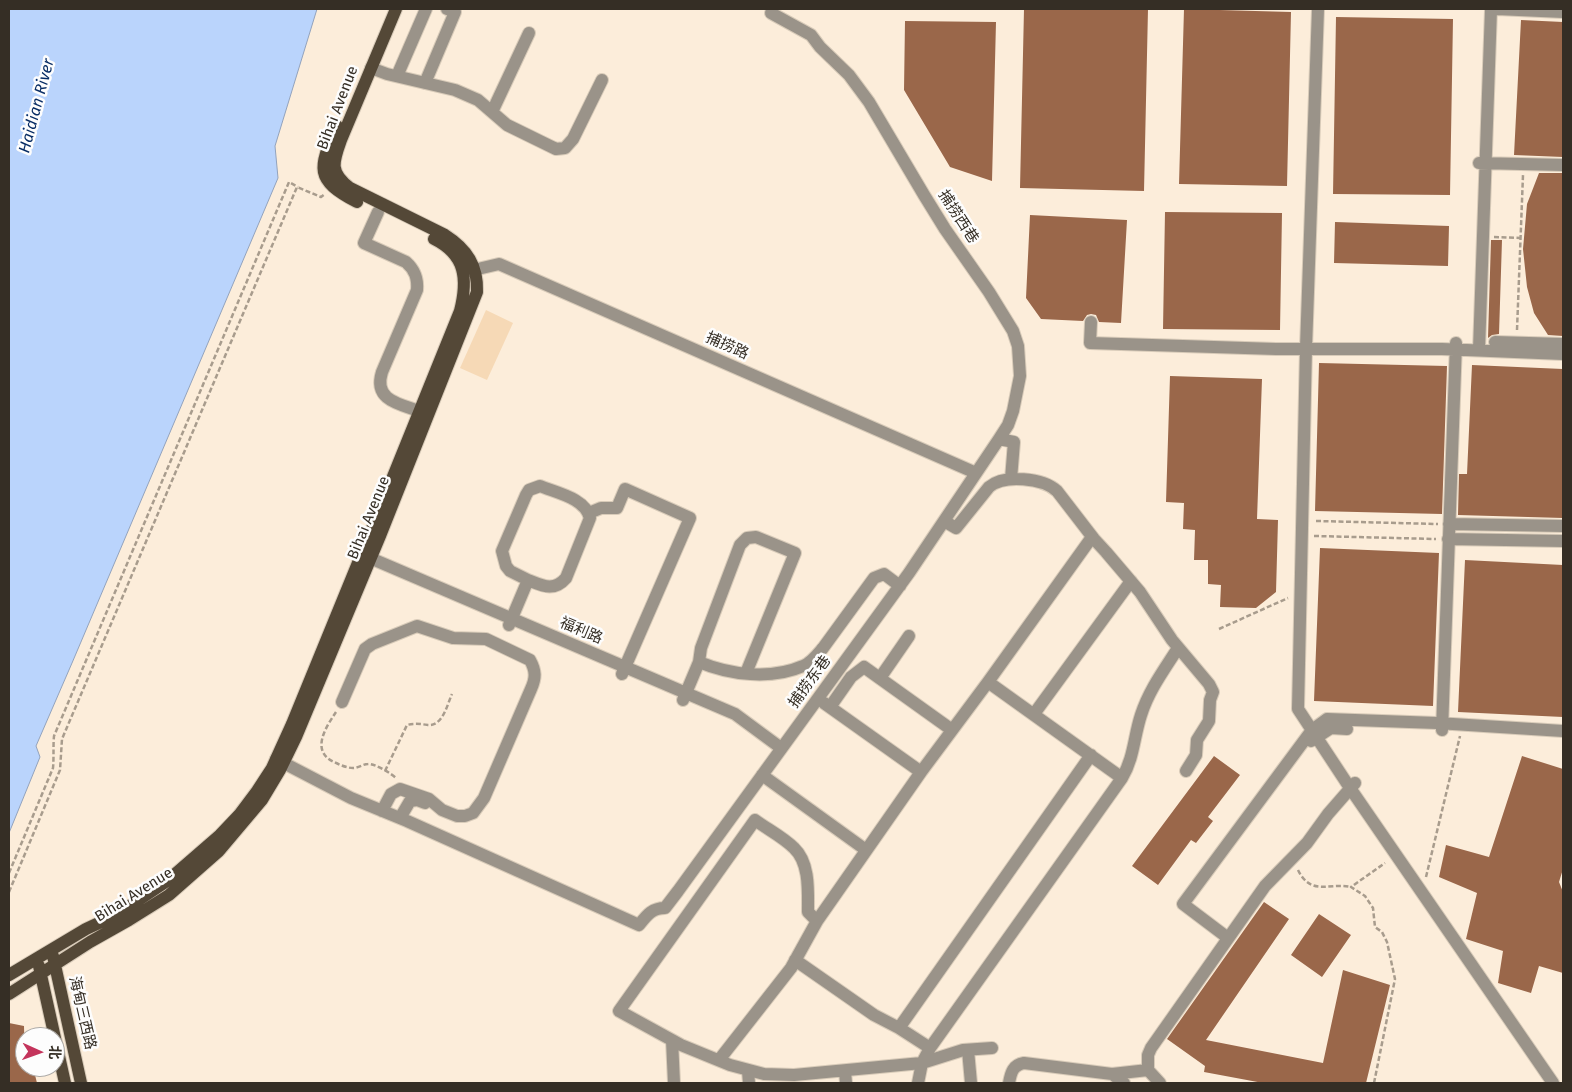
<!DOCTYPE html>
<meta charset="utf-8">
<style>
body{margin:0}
#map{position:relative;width:1572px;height:1092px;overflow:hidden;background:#fcedda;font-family:"Fira Sans","Noto Sans SC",sans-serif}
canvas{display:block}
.frame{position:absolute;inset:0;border:10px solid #352e25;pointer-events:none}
.north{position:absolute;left:15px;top:1027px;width:50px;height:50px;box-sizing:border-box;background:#fdfdfd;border:1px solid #adaaa7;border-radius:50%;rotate:92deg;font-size:14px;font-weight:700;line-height:20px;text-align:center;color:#352e25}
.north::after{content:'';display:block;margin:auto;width:18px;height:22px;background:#c4345c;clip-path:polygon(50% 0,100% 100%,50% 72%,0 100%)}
</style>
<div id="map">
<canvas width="1572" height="1092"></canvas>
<div class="frame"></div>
<div class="north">北</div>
</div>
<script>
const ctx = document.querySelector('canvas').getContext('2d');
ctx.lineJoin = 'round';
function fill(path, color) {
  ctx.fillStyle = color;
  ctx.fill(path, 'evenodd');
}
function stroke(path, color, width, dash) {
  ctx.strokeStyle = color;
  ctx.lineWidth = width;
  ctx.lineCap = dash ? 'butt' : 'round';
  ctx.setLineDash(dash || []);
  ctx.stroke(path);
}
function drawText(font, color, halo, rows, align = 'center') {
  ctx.font = font + ' "Fira Sans","Noto Sans SC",sans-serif';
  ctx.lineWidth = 5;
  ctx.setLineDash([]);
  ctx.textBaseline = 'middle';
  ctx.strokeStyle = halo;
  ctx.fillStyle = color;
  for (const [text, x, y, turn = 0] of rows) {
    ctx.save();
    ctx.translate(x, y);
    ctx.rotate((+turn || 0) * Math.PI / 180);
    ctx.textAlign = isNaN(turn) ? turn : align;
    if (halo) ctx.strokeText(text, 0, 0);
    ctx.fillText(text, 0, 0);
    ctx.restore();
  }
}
fill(new Path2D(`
 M486,310L513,323L487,380L460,368Z`), '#f6d9b6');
const water = new Path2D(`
 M9,9H317L275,146L278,178L72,663L36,746L40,757L9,833Z`);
fill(water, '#bad4fc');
stroke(water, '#92a2bc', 1);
fill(new Path2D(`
 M1024,9H1148L1144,191L1020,188Z
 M1184,9L1291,12L1287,186L1179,184Z
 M1336,17L1453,19L1450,195L1333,194Z
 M1521,20L1563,22V157L1514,155Z
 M905,21L996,22L992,181L950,167L904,90Z
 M1539,173H1563V336L1548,335L1534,313L1527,287L1523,249L1527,204Z
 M1165,212L1282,213L1280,330L1163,329Z
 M1030,215L1127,220L1121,323L1099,322L1096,315L1091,314L1087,315L1083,321L1041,319L1026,298Z
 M1335,222L1449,226L1448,266L1334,263Z
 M1491,240H1502L1499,334L1492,335L1488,338Z
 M1319,363L1447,366L1442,514L1315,511Z
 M1472,365L1563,369V518L1458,515L1459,474H1467Z
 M1170,376L1262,379L1257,519L1278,520L1276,592L1256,608L1220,607L1221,585L1208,584V560H1194L1195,530L1183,529L1184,503L1166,502Z
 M1320,548L1439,553L1433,706L1314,701Z
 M1465,560L1563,565V717L1458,712Z
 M1214,756L1240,775L1208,817L1213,821L1196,843L1191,840L1158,885L1132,866Z
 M1522,756L1563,769V869L1559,882L1563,892V973L1539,966L1531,993L1498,983L1503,951L1466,939L1477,893L1439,877L1446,845L1489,857Z
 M1264,902L1289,919L1206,1040L1323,1063L1343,970L1390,985L1366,1083H1263L1204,1072L1205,1066L1167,1039Z
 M1319,914L1351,935L1322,977L1291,955Z
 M9,1023L24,1026L25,1067H33L37,1083H9Z`), '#9a674a');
const minor = new Path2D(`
 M1318,9L1306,348L1298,709L1350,788L1553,1083
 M1497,9L1563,12
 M371,68L387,74L455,90L478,100L507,125L556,149L565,148L573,139L602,80
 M397,76L426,9
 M425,83L455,12L447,9
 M492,112L529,33
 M1479,163L1563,165
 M378,212L364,243L406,262C415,270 418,278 417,290L382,372C373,400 399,404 419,411
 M465,272L499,264L976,473
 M1091,322L1090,343L1276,349H1442L1563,354
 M1495,342L1563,344
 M1479,350L1491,9
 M999,439L1014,442L1011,479
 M589,513L601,508H617L625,489L690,518L622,674
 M944,521L956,528L989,487C1004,474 1043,478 1057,491L1094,539L1106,552L1140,592L1172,640L1209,684L1213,692L1210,700L1209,721L1197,740L1196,755L1186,771
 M1449,524L1563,526
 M1448,539L1563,541
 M363,555L735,714L781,748
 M509,625L528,580C543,586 554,592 566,578L590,518C585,498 557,493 540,486L529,490L526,495L502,551L506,566L510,571L528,580
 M699,662L701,648L740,545L747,538L756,537L795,553L746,673
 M880,678L909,636
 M988,682L1122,778
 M683,700L699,662C730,675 771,680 803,666C811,663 817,655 823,648L874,578L884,574L900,586
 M342,702L365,649L372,644L417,626L453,638L486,639L530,660C536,671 536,678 531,689L484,798L473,813L465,816H457L442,810L429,799L400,789L391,794L382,811
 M824,703L921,772
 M830,707L851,677L864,667L952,730
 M1034,714L1131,581
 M1442,730L1456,343
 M1311,741L1331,728L1347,729
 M276,759L351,798L407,821L639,925C647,915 652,908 665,908L678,891L909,573L999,439L1008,425L1013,411L1020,376L1018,346L1013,331L989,292L945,229L924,195L869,102L849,75L820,47L811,35L771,13
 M762,775L866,850
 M400,818L410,801L417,800L425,803
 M817,921L808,912C808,891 810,863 794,848C783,837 767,829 755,820L619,1011L681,1045L730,1065L764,1074L794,1075L911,1064L922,1063L963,1050L992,1048
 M1228,938L1183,904L1312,730L1327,719L1437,723L1563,731
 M795,960L874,1015L899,1028L1091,755
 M899,1028L930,1048
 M672,1040L674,1083
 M968,1050L971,1083
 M719,1060L791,968L817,921L921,772L988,682L1092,537
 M748,1071L749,1083
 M845,1071L846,1083
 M1112,1074L1148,1070
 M918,1083L922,1063L930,1048L1122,778C1134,758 1134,736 1141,715C1149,690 1164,670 1178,648
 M1009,1083C1011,1072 1013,1065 1024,1063L1112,1074L1124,1083
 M1160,1083L1148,1070V1055L1151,1048L1265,886L1307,843L1328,814L1355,783`);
const major = new Path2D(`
 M337,126C319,168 313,179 357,202
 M53,956L81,1083
 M39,966L65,1083
 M9,975L86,929L116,915L167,881L220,835L239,815L257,791L272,768L292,724L371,531L460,311C468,279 466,255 434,239
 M9,994L90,942L129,920L169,895L219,851L262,800L280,770L296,737L380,536L477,292C478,266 467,249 445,235L350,188C329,172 333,162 341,140L396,9`);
stroke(minor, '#d8cbb9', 14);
stroke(major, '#d8cbb9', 14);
stroke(new Path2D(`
 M1494,237L1520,238
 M1517,330L1523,175
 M1316,521L1438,524
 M1314,536L1436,539
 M1219,629L1288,598
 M336,712C326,727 310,751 334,762C340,765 347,768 353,768C359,768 363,764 368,764C374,763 392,774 396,778
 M385,771L407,725C414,723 421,724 428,725C443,726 447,705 452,694
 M1298,870C1311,897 1331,882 1351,887
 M9,873L53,768C54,757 53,747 54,736L289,182L298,187
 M1426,877L1460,736
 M9,892L60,770L62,739L297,187L321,197L325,194
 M1374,1083L1395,979L1387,942L1382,932L1375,927L1373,908L1365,896L1351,887L1385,863`), '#a89c8d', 2.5, [5, 2.5]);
stroke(minor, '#9a9389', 12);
stroke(major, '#544837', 12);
drawText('15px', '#352e25', '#fdfdfd', [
 ["Bihai Avenue",338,108,-69],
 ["捕捞西巷",958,217,57],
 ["捕捞路",727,346,24],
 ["Bihai Avenue",369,518,-68],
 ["福利路",581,631,23],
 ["捕捞东巷",810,682,-54],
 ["Bihai Avenue",134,895,-32],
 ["海甸三西路",82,1013,77]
]);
drawText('italic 16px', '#072c64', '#fdfdfd', [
 ["Haidian River",37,106,-75]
]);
</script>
